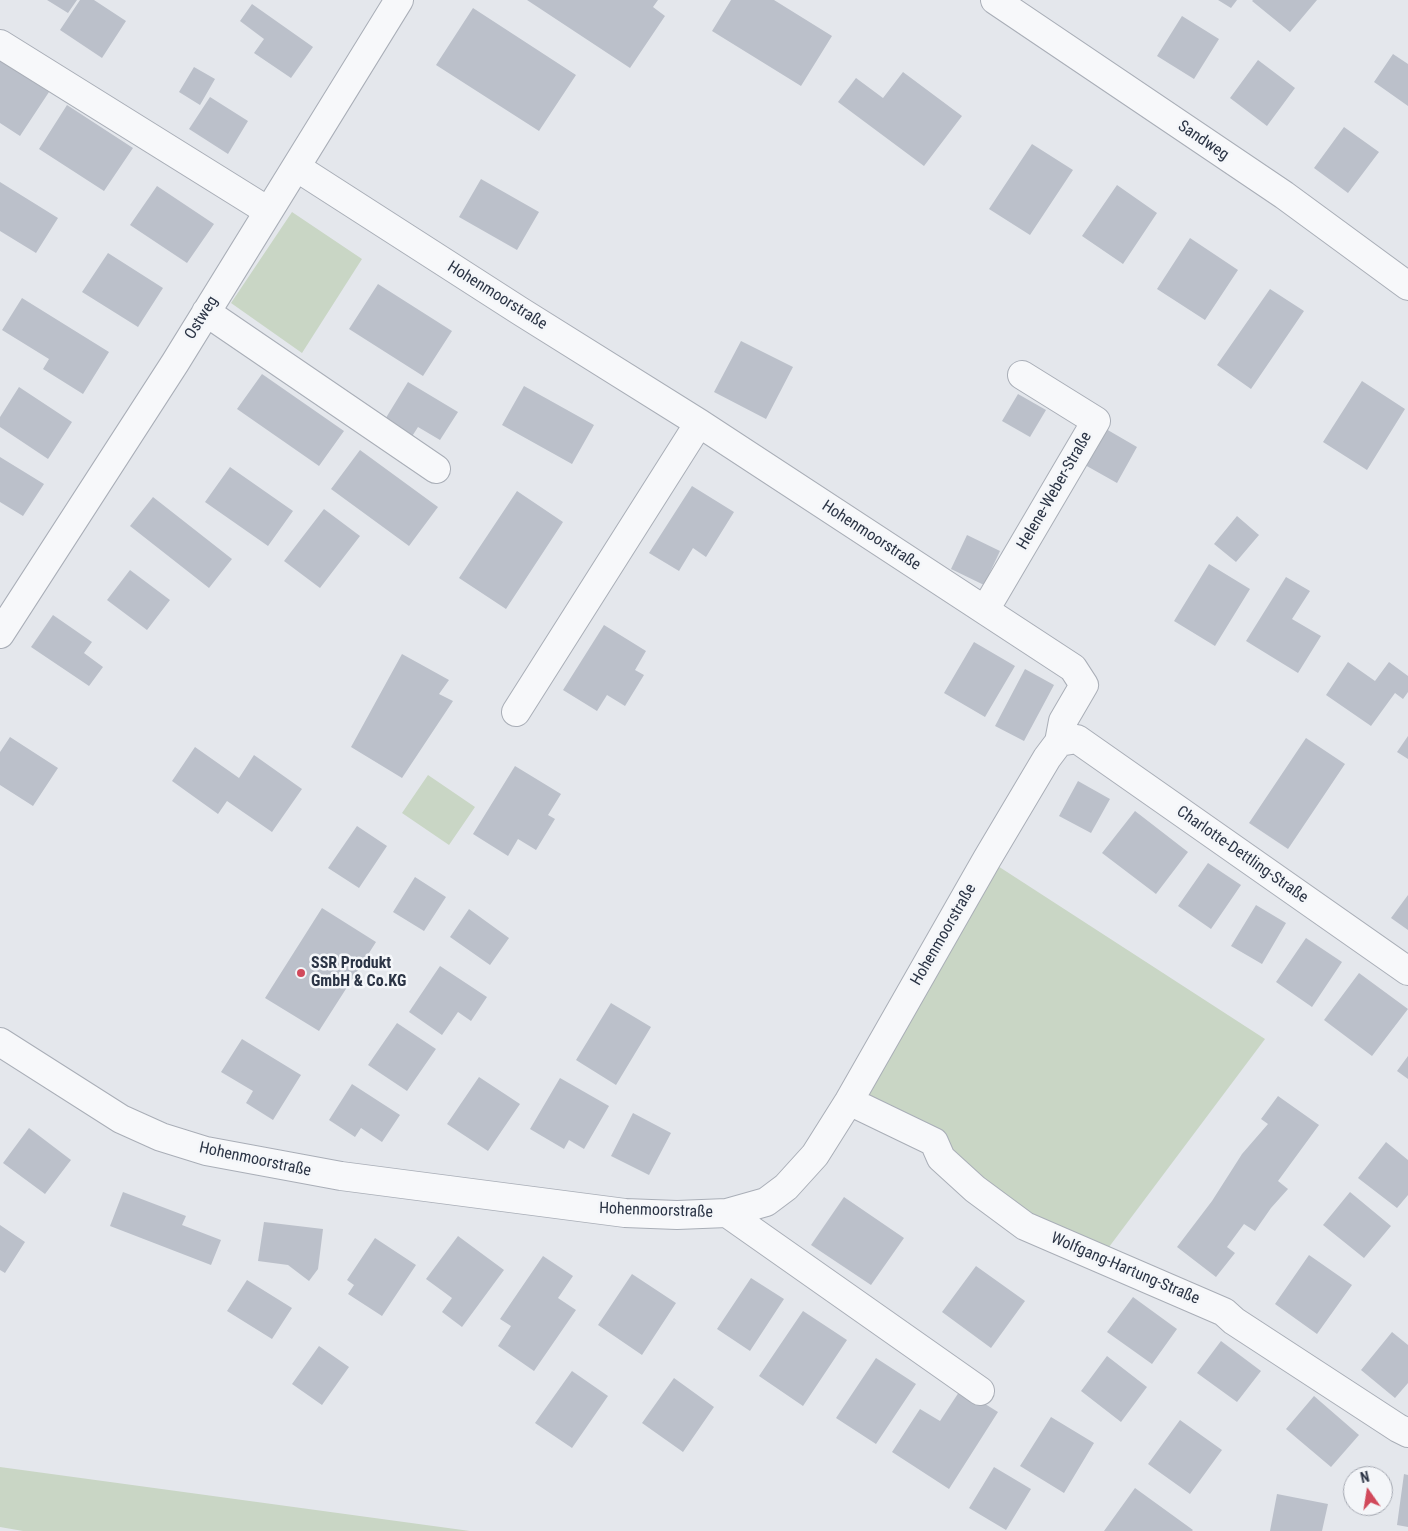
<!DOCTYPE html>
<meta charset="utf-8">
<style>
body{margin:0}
#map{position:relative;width:1408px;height:1531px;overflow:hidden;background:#e4e7ec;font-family:"Roboto Condensed",sans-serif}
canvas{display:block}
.north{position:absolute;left:1343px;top:1466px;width:50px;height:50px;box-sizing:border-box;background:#f4f6f9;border:1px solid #a4a8b1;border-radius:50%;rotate:347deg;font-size:14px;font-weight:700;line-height:20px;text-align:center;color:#2b3445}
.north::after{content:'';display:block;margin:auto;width:18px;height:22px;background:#d1495b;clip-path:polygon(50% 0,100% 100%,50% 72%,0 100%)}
</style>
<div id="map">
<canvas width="1408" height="1531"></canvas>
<div class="north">N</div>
</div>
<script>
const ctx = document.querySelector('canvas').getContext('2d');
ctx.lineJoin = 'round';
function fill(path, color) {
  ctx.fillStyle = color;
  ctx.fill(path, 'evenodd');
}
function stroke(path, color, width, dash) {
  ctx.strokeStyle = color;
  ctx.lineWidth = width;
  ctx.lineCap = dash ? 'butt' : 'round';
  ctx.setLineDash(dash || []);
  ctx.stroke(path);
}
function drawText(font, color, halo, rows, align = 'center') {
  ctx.font = font + ' "Roboto Condensed",sans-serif';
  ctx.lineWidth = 5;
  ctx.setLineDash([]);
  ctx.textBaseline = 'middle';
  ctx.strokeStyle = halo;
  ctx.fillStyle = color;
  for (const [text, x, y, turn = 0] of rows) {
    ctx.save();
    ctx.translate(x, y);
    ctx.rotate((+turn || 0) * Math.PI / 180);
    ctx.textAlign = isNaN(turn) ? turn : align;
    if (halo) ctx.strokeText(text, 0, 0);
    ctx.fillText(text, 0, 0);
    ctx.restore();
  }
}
fill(new Path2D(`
 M292,212L362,259L302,353L231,303Z
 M428,775L475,807L449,845L402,813Z
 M987,859L1265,1039L1100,1259L849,1101Z
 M0,1467L470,1531H23L0,1527Z`), '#c9d6c5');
fill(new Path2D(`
 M47,0H77L68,13Z
 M80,0H94L126,21L102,58L60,30Z
 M527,0H658L653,7L665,16L630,68Z
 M731,0H774L832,36L801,86L712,31Z
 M1218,0H1237L1231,8Z
 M1253,0H1317L1290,32L1252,1Z
 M252,4L313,47L291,78L254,53L264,39L240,21Z
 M473,8L576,75L539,131L436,65Z
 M1182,16L1219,39L1194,79L1157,56Z
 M1393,54L1408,64V106L1374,82Z
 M0,60L49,92L20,136L0,123Z
 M1258,60L1295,88L1267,126L1230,98Z
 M194,67L215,79L200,105L179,92Z
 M903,72L962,116L924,166L838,102L856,78L883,98Z
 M210,97L248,121L228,154L189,129Z
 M67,105L133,148L104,191L39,149Z
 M1344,127L1379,152L1348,193L1314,168Z
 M1032,144L1073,170L1030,235L989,209Z
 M481,179L539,212L517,250L459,217Z
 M0,182L58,218L36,253L0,231Z
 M1117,185L1157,213L1123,264L1082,236Z
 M157,186L214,224L187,263L130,225Z
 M1190,238L1238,270L1205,320L1157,289Z
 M108,253L163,288L138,327L82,292Z
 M378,284L452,331L423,376L349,329Z
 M1270,289L1304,311L1251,389L1217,365Z
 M22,298L109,352L83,394L43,369L49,359L2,330Z
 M741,341L793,367L766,419L714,392Z
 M262,374L344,431L319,466L237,409Z
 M1362,381L1405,409L1367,470L1323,442Z
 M408,382L458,412L440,440L418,427L411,438L384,421Z
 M524,386L594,425L572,464L502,425Z
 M19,387L72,422L48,459L0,427V417Z
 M1018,394L1046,410L1030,437L1002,421Z
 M1106,429L1137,447L1117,483L1085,465Z
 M360,450L438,507L409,546L331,489Z
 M0,457L44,484L23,516L0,502Z
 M230,467L293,511L268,546L205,502Z
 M692,486L734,512L706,557L693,548L679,571L649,553Z
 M517,491L563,522L506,609L459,578Z
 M153,497L232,559L209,588L130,526Z
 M324,509L360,536L320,588L284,561Z
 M1237,516L1259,535L1236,562L1214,544Z
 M967,535L1000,551L984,585L951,569Z
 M1209,564L1250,589L1215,646L1174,621Z
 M130,570L170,600L147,630L107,600Z
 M1286,577L1310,591L1292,619L1321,636L1298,673L1246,641Z
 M53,615L92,642L84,653L103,667L89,686L31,647Z
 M604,625L646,651L635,670L644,675L625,706L607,695L597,711L563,690Z
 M974,642L1015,666L985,717L944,693Z
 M402,654L449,680L439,694L453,701L402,778L351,747Z
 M1348,662L1375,681L1389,662L1408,676V692L1403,699L1395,693L1371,726L1326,695Z
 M1025,669L1054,685L1024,741L995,726Z
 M1408,736V759L1397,752Z
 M10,737L58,768L33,806L0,785V752Z
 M1306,738L1345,764L1288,849L1249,823Z
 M195,747L239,778L254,755L302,789L272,832L227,801L218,814L172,781Z
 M515,766L561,794L548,815L555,819L536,850L518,839L508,856L473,834Z
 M1078,781L1110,799L1091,833L1059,816Z
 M1135,811L1188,852L1156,894L1102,853Z
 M357,826L387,846L359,888L328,868Z
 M1208,863L1241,885L1211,929L1178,906Z
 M415,877L446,897L424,931L393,912Z
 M1408,895V930L1391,918Z
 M1256,905L1286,923L1262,964L1231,946Z
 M322,908L376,942L319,1031L265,998Z
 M469,909L509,938L490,965L450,937Z
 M1306,938L1342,962L1312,1007L1276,982Z
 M440,966L487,997L471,1021L458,1012L442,1035L409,1012Z
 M1359,973L1408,1009L1372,1056L1324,1020Z
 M611,1003L651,1027L616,1085L576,1060Z
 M397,1023L436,1049L407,1091L368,1065Z
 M242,1039L301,1075L273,1120L246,1103L253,1091L221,1072Z
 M1408,1056V1079L1397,1071Z
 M479,1077L520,1104L488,1151L447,1124Z
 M560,1078L609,1106L584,1149L569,1140L564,1149L530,1129Z
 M352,1084L400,1115L382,1142L361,1128L355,1137L329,1120Z
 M1278,1096L1319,1125L1278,1181L1288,1189L1271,1208L1255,1231L1244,1224L1227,1247L1235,1253L1216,1277L1177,1247L1212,1201L1242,1154L1268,1124L1261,1119Z
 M633,1113L671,1133L649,1175L611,1156Z
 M29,1128L71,1160L45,1194L3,1163Z
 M1386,1142L1408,1160V1195L1397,1208L1358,1178Z
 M123,1192L186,1216L182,1225L221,1240L211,1265L110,1226Z
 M1350,1192L1391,1226L1364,1258L1323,1225Z
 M844,1197L904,1238L871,1285L811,1245Z
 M264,1222L323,1229L318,1269L309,1281L288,1265L258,1261Z
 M0,1225L25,1242L5,1273L0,1270Z
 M458,1236L504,1270L462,1327L442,1312L452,1298L426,1279Z
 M375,1238L416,1265L382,1316L348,1294L354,1285L347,1280Z
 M1309,1255L1352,1285L1317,1334L1275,1304Z
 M543,1256L573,1276L558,1298L576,1310L534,1371L498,1346L511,1326L500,1319Z
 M976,1266L1025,1301L991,1348L942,1312Z
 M632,1274L676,1303L642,1355L598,1325Z
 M751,1278L784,1299L750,1351L717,1329Z
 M247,1280L292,1308L272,1339L227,1311Z
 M1133,1297L1177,1329L1152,1364L1107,1332Z
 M803,1311L847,1340L803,1406L759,1376Z
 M1392,1332L1408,1345V1383L1395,1398L1361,1370Z
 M1221,1341L1261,1371L1237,1402L1197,1373Z
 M319,1346L349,1367L322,1405L292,1384Z
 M1107,1356L1147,1387L1121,1422L1081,1391Z
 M876,1358L916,1384L876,1444L836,1418Z
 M572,1371L608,1396L572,1448L535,1423Z
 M674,1378L714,1407L683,1452L642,1423Z
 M961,1389L998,1412L949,1489L892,1452L920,1409L940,1421Z
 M1314,1396L1359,1435L1331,1467L1286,1429Z
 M1051,1417L1094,1443L1064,1493L1020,1466Z
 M1180,1420L1222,1450L1190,1494L1148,1464Z
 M994,1467L1031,1489L1006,1530L969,1508Z
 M1404,1474L1408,1475V1527L1397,1525Z
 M1135,1488L1193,1530L1192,1531H1104Z
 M1277,1494L1328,1504L1322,1531H1270Z`), '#bbc0ca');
const minor = new Path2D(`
 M995,0L1284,195L1408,286
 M0,44L268,211
 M296,167L520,311L699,423L1073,668L1084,685L1063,721L1059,742
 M206,312L436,469
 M985,610L1096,421L1022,375
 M0,634L175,363L399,0
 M516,712L699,423
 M0,1042L121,1119L161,1137L206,1151L341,1176L625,1213L677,1215L727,1213L766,1202L786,1187L815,1155L849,1101L987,859L1047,758L1059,742L1077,739L1408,971
 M849,1101L934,1142L941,1158L975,1189L1025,1226L1224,1312L1234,1321L1398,1428L1408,1433
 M727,1213L980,1391`);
stroke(minor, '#a9aeb7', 30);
stroke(minor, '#f7f8fa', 28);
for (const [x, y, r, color] of [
 [301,973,5,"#d1495b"]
]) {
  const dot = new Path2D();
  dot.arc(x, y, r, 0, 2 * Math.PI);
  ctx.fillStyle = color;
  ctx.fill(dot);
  stroke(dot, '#f4f6f9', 2);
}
drawText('16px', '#2b3445', '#f4f6f9', [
 ["Sandweg",1203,141,34],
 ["Hohenmoorstraße",497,296,32],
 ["Ostweg",202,318,-58],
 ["Helene-Weber-Straße",1055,491,-60],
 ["Hohenmoorstraße",871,536,33],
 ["Charlotte-Dettling-Straße",1242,855,35],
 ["Hohenmoorstraße",944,935,-60],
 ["Hohenmoorstraße",255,1160,12],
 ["Hohenmoorstraße",656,1211,2],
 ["Wolfgang-Hartung-Straße",1125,1269,23]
]);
drawText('bold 16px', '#2b3445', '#f4f6f9', [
 ["SSR Produkt",311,964],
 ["GmbH & Co.KG",311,982]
], 'left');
</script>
